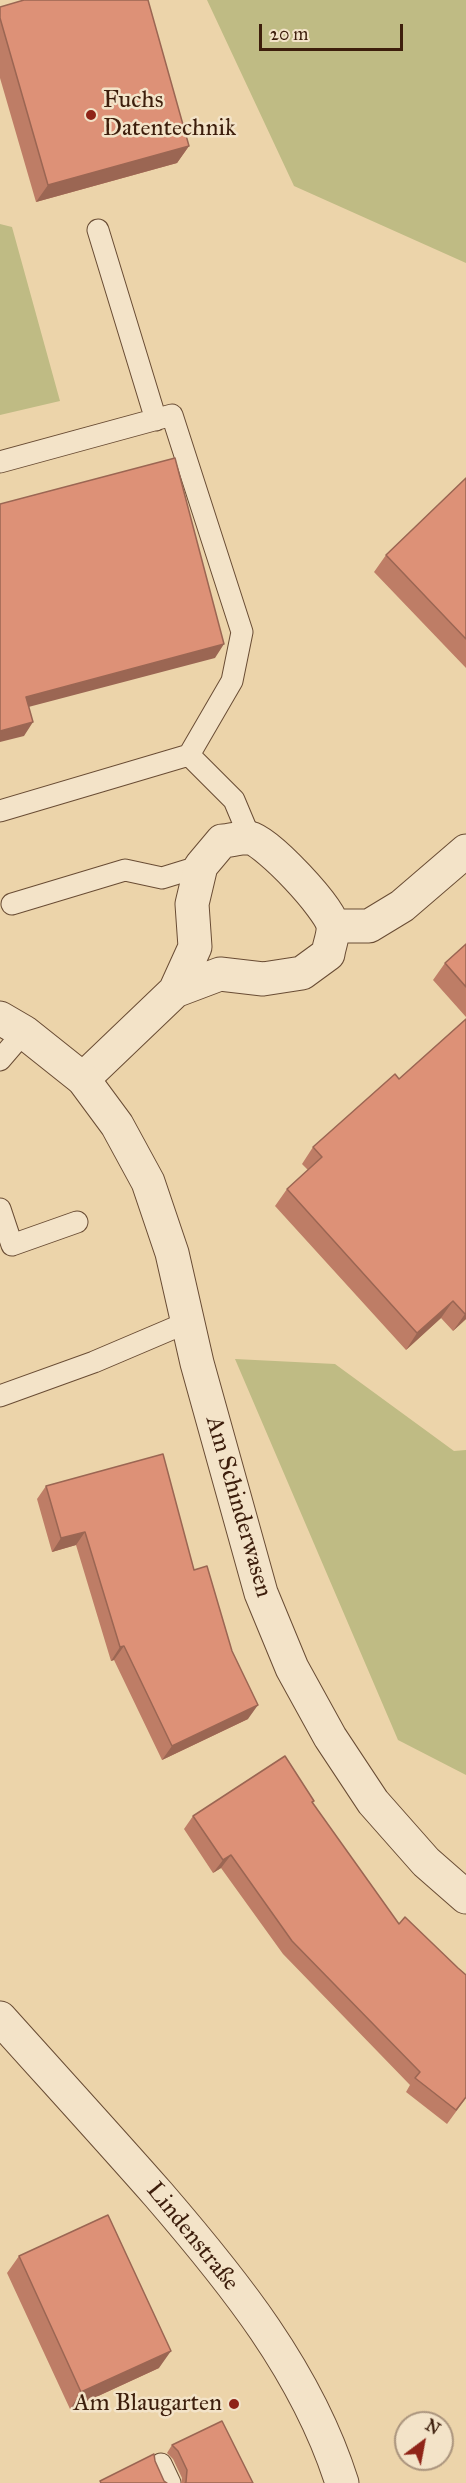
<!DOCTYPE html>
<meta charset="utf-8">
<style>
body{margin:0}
#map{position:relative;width:466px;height:2483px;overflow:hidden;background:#ecd4aa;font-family:"IM FELL Great Primer",serif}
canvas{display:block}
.north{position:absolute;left:394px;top:2411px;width:60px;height:60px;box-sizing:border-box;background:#f3e3c8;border:2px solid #aa947d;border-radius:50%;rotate:32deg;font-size:16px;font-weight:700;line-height:24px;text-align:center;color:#3d1e0c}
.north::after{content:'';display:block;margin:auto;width:21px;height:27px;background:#8f2418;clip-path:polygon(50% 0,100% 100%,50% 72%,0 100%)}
.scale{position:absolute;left:259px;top:24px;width:144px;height:27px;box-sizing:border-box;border:3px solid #3d1e0c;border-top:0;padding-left:8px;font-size:18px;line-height:21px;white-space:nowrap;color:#3d1e0c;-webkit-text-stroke:4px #f3e3c8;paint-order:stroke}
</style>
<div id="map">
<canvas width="466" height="2483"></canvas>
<div class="north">N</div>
<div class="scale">20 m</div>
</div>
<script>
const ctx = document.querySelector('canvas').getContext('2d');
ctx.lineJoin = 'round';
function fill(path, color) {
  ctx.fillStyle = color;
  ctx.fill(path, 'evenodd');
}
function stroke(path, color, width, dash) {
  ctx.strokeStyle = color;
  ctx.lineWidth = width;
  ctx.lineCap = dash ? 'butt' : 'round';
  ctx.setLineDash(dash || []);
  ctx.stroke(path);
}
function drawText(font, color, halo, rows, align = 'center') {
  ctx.font = font + ' "IM FELL Great Primer",serif';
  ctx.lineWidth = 5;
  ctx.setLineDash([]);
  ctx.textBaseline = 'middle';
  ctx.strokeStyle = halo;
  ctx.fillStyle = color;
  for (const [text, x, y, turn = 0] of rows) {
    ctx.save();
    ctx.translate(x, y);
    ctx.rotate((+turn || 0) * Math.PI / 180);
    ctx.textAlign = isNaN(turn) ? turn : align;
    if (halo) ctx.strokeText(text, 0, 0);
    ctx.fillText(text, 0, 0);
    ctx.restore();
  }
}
fill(new Path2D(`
 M207,0H466V263L294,186Z
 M0,224L12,227L60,401L0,415Z
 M235,1359L335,1364L454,1451L466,1450V1775L398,1740Z`), '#bfbb84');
const service = new Path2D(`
 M98,230L156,420
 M0,462L172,415L242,632L232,681L189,755L0,811
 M189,755L234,800L250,838
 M12,904L125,870L162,878L201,866
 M0,1060L24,1032
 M0,1209L12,1245L77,1222
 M0,1396L94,1362L188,1322
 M161,2464L170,2483`);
const minor = new Path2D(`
 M333,926H369L402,906L466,851
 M83,1079L175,991L220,974L263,979L302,973L328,954C329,946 334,934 333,926C330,908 268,842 250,838C242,837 229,841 222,841L201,866L192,904L195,947L175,991`);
const tertiary = new Path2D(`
 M0,1018L24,1032L83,1079L117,1125L148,1182L172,1253L197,1363L261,1593L292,1668L330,1737L373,1802L426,1862L466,1897
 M0,2018C53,2077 106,2135 158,2194C233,2281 307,2372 342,2483`);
stroke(service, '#694c34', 23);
stroke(minor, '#694c34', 35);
stroke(tertiary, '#694c34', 35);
stroke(service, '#f3e3c8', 21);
stroke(minor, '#f3e3c8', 33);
stroke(tertiary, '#f3e3c8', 33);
fill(new Path2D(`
 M0,7L189,146L177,163L36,202L0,78Z
 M466,478V668L374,572L386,555Z
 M466,944V1017L433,980L445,963Z
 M466,1019V1319L453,1331L441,1318L406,1350L275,1206L287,1189L308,1170L302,1164L313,1147L399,1079Z
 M46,1486L194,1570L248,1719L162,1760L114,1660L111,1661L76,1545L52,1552L37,1499Z
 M312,1803L466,2098L447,2124L406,2092L410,2085L283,1954L221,1868L213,1873L184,1829L193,1816Z
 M19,2256L159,2368L70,2409L7,2273Z
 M172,2445L253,2483H181L182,2478L173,2459L167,2453Z`), '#be7d66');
fill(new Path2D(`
 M189,146L177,163L36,202L48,185Z
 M224,644L215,658L17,710L26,697Z
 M33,722L24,736L0,742V731Z
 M453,1301L441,1318L406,1350L417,1333Z
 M466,1313V1319L453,1331L465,1314Z
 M85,1532L76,1545L52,1552L61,1538Z
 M124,1646L114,1660L111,1661L120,1647Z
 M258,1705L248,1719L162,1760L172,1746Z
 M231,1855L221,1868L213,1873L223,1860Z
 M171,2351L159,2368L70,2409L81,2392Z`), '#9b6653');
const building = new Path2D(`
 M24,0H148L189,146L48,185L0,18V7Z
 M175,458L224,644L26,697L33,722L0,731V504Z
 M466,478V639L386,555Z
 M466,944V987L445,963Z
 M466,1019V1313L465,1314L453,1301L417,1333L287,1189L322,1157L313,1147L395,1074L399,1079Z
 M163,1454L194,1570L207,1566L232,1651L258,1705L172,1746L124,1646L120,1647L85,1532L61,1538L46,1486Z
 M285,1756L314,1801L312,1802L399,1924L405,1917L458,1968L466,1975V2097L456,2110L415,2078L420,2072L292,1941L231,1855L223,1860L193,1816Z
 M108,2215L171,2351L81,2392L19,2256Z
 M222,2421L253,2483H185L186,2482L187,2470L178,2451L172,2445Z
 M154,2454L155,2461L164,2481L167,2483H101L100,2481Z`);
fill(building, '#dd9177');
stroke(building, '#9b6653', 1.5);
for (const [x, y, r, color] of [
 [91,115,6,"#8f2418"],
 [234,2404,6,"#8f2418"]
]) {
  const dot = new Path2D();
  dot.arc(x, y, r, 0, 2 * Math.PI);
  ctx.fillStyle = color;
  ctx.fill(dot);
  stroke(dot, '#f3e3c8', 2);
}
drawText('24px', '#3d1e0c', '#f3e3c8', [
 ["Fuchs",103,101],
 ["Datentechnik",103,129],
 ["Am Blaugarten",222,2404,"right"]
], 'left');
drawText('24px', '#3d1e0c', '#f3e3c8', [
 ["Am Schinderwasen",238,1507,74],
 ["Lindenstraße",192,2237,51]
]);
</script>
